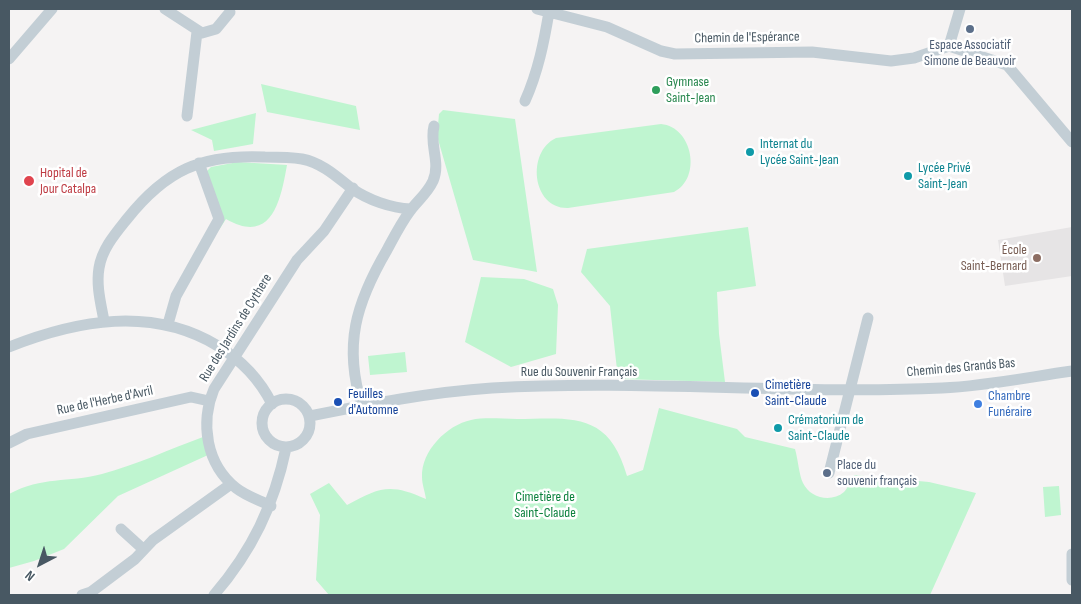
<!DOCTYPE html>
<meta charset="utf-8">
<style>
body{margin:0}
#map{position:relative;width:1081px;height:604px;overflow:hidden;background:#f5f3f3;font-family:"Sofia Sans Condensed",sans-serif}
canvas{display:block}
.frame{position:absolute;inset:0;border:10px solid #485863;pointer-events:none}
.north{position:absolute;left:15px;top:539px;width:50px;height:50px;-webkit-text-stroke:4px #fff;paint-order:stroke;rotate:220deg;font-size:14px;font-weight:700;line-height:20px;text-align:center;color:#485863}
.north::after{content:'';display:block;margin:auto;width:18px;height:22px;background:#485863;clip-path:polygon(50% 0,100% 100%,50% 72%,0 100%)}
</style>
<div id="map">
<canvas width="1081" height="604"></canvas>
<div class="frame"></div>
<div class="north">N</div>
</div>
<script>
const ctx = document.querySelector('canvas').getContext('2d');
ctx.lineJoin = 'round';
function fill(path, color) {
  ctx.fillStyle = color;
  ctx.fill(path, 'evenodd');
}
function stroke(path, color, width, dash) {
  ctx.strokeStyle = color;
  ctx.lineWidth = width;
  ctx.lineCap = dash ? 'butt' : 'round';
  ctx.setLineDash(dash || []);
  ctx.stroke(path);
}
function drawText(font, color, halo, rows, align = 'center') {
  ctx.font = font + ' "Sofia Sans Condensed",sans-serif';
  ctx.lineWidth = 5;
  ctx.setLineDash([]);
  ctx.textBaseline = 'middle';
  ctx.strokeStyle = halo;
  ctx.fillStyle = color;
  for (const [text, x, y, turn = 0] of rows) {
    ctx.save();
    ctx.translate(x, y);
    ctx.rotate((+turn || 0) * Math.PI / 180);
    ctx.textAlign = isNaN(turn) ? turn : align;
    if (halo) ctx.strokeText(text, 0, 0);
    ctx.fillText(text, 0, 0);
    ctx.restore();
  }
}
fill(new Path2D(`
 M1072,227V276L1005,286L998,240Z`), '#e6e4e5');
fill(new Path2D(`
 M261,84L356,106L360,130L267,112Z
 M443,110L515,119L537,272L473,260L437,136L439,114Z
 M256,113L253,144L214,151L212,140L191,130Z
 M661,124C693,127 702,178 674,192L568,208C532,209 526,152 556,138Z
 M238,162L287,165C281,198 273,246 226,219L219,230L207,171L211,167Z
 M748,227L756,286L717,292L719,334L725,382L618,379L610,306L581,272L587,249Z
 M481,277L524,279L553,289L558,305L556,354L511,367L465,342Z
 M405,352L407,372L370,375L368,356Z
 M659,408L737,429L745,437L795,449C798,459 799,475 803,483C810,498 831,503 844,492C849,487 850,481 854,475L929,482L976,493L930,595H329L316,580L320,515L310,494L329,483L347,505C380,487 390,483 426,499C425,492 422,484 422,477C421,451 447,425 471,420C485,417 502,419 517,419C573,418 609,412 627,476L643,470Z
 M203,437L208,455L118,496L64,549L34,561L9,568V494C43,476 67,483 102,474C136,465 170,449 203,437Z
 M1059,486L1061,515L1045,517L1043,487Z`), '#bff5d0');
stroke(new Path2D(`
 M165,9L202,33L216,29L230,12
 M537,9L607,27L661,51L675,54L812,52L891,61L914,58L949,46
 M949,46L1007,65L1072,142
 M949,46L960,9
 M9,59L52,9
 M525,101C538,72 544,42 549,12
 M187,116L197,32
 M104,321C101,304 96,286 99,268C102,249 115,234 127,219C166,170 201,154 265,157C277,157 290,157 302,159C322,163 336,176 351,188C368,200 391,208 411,209
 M168,324L176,296L219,219L199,163
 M9,347C77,320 152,306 218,346C241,360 260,380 272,404
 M262 423a24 24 0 1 1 48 0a24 24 0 1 1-48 0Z
 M362,406C343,345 356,303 387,250C394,237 401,223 410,211C417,201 427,194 433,181C441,162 429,145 434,126
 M310,416C370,404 431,392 492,388C642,379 792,395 942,388C986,386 1029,377 1072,371
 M9,443L27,434L191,397L209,401
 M829,473L868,318
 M271,506C259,500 246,496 236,488C206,464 200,423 214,389L297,260L324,231L353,188
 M121,529L143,549
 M1072,554V580
 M82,595L91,592L135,559L153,540L231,484
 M214,595C252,551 274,505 286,448`), '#c3ced5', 11);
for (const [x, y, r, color] of [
 [970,29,5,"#5c6f8a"],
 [656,90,5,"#2e9e5b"],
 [750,152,5,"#0f9aa8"],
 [908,176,5,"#0f9aa8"],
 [29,181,6,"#e0444e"],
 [1037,258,5,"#8d6e63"],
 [755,393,5,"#1a4fb4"],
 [338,402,5,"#1a4fb4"],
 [978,404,5,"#3f7fe0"],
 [778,428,5,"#0f9aa8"],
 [827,473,5,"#5c6f8a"]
]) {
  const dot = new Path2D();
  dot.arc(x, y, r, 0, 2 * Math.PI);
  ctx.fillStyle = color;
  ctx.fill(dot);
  stroke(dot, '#fff', 2);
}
drawText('14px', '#485863', '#fff', [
 ["Chemin de l'Espérance",747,38,-1],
 ["Rue des Jardins de Cythere",236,328,-58],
 ["Chemin des Grands Bas",961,368,-5],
 ["Rue du Souvenir Français",579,372],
 ["Rue de l'Herbe d'Avril",105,401,-12]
]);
drawText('14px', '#4e5e75', '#fff', [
 ["Espace Associatif",970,45],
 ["Simone de Beauvoir",970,61],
 ["Place du",837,465,"left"],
 ["souvenir français",837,481,"left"]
]);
drawText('14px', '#27864d', '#fff', [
 ["Gymnase",666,82],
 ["Saint-Jean",666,98]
], 'left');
drawText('14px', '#0d838f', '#fff', [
 ["Internat du",760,144],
 ["Lycée Saint-Jean",760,160],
 ["Lycée Privé",918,168],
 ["Saint-Jean",918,184],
 ["Crématorium de",788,420],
 ["Saint-Claude",788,436]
], 'left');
drawText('14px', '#be3a42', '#fff', [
 ["Hopital de",40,173],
 ["Jour Catalpa",40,189]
], 'left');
drawText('14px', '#785e54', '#fff', [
 ["École",1027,250],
 ["Saint-Bernard",1027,266]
], 'right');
drawText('14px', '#164399', '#fff', [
 ["Cimetière",765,385],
 ["Saint-Claude",765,401],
 ["Feuilles",348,394],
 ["d'Automne",348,410]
], 'left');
drawText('14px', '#366cbe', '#fff', [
 ["Chambre",988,396],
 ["Funéraire",988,412]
], 'left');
drawText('14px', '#0e823f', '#fff', [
 ["Cimetière de",545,497],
 ["Saint-Claude",545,513]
]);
</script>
